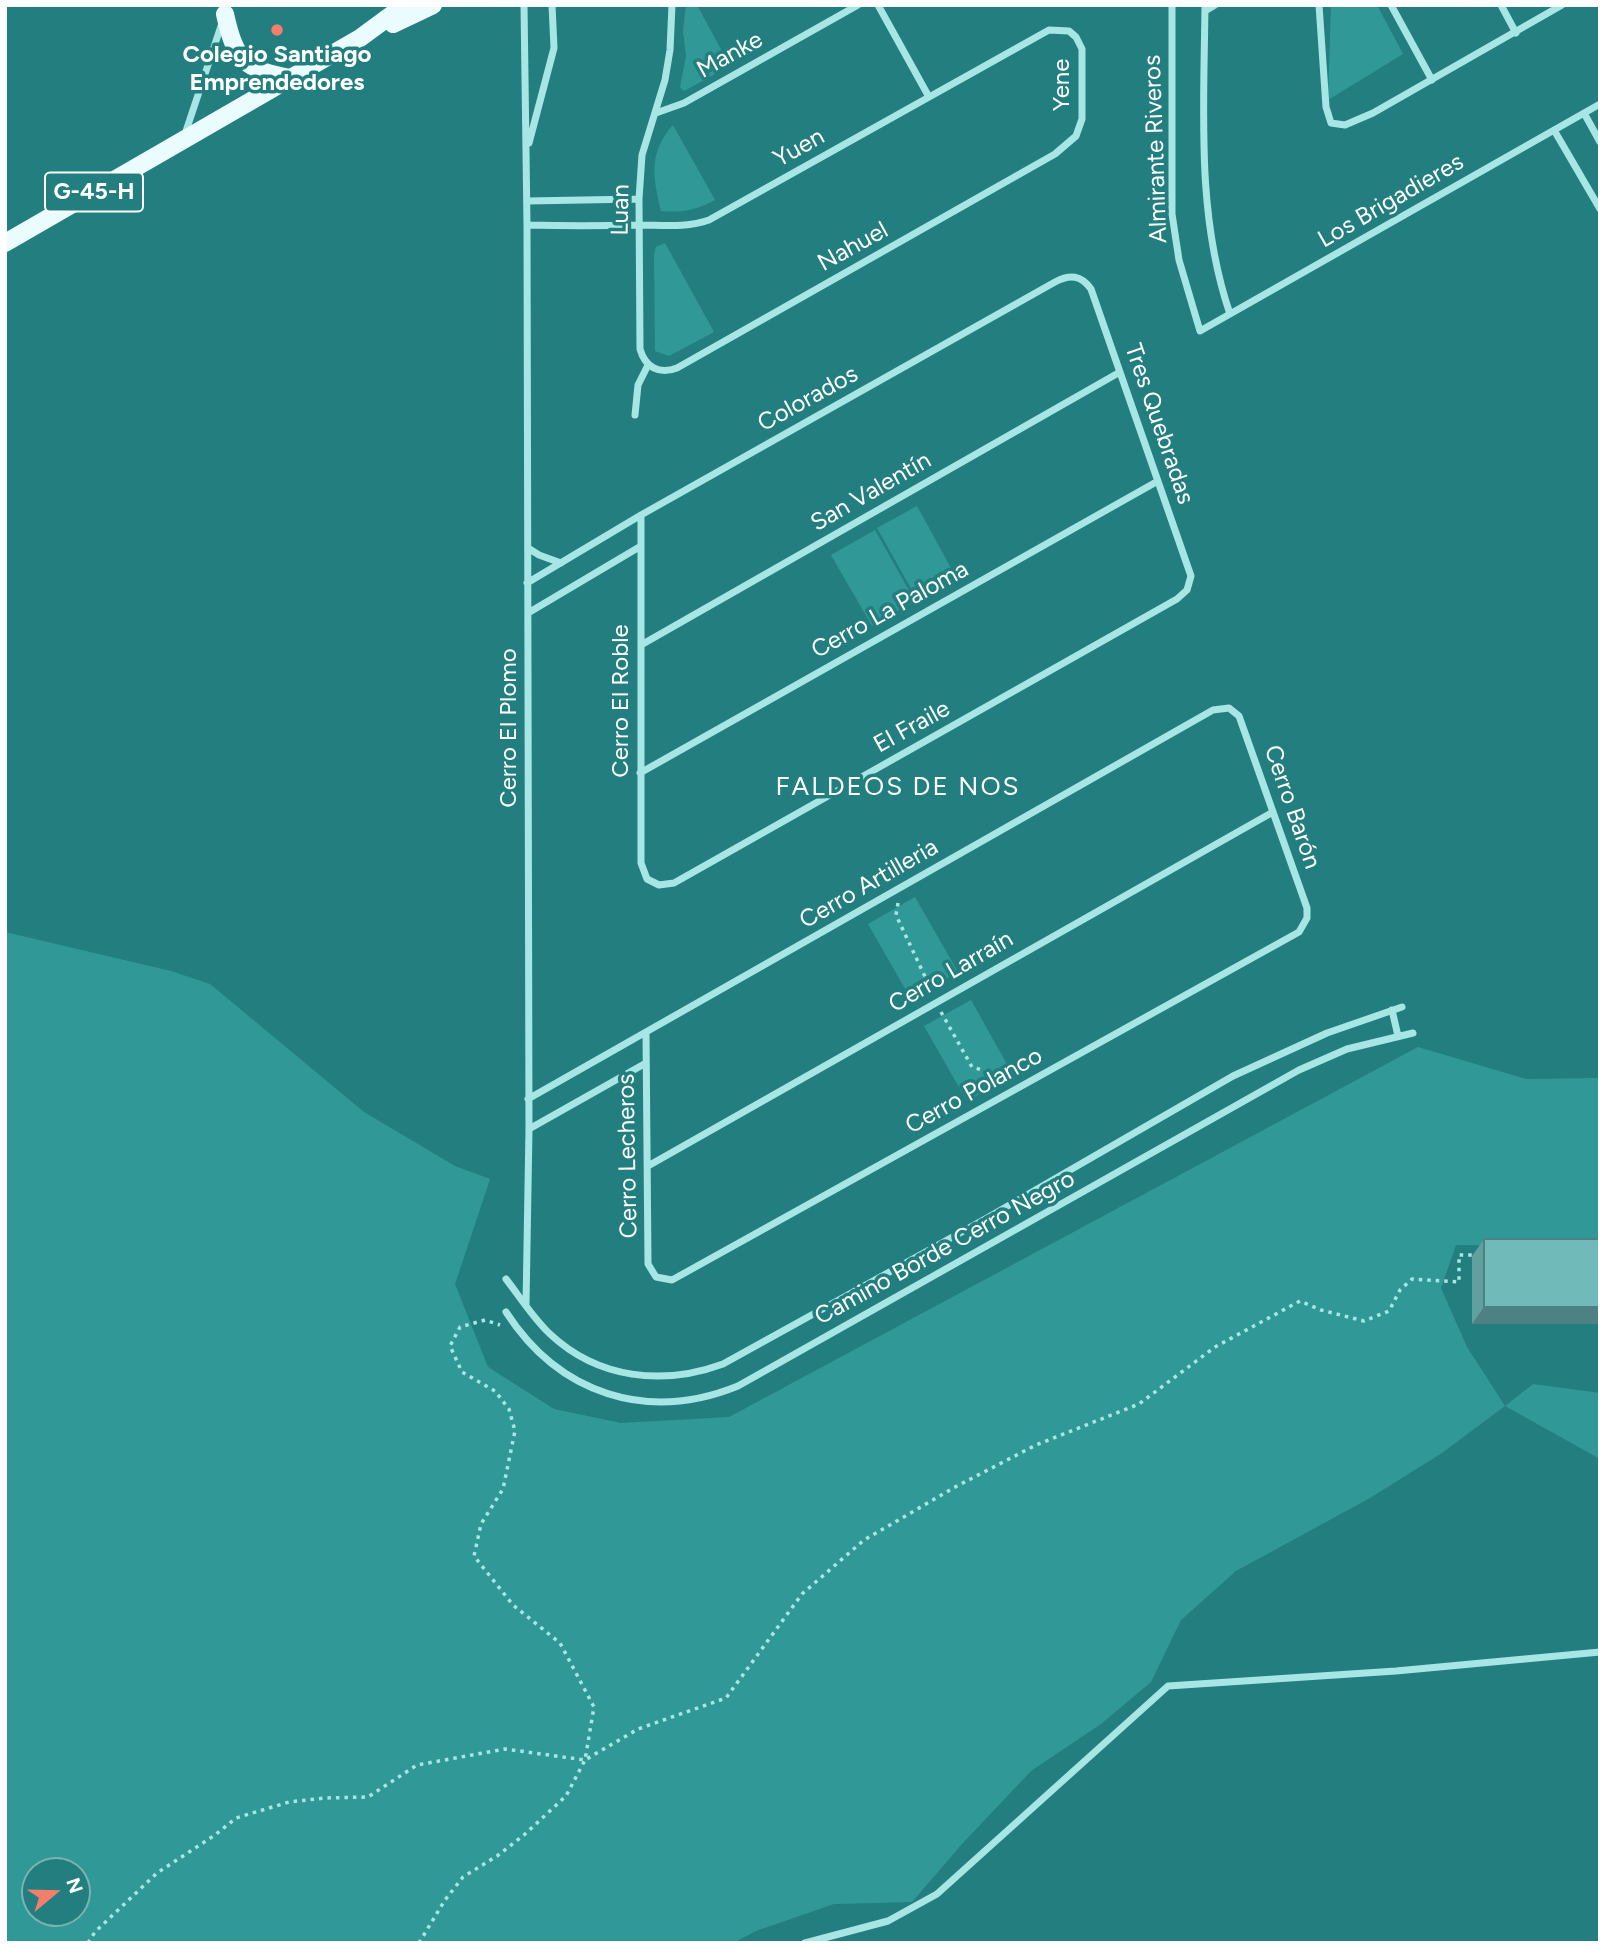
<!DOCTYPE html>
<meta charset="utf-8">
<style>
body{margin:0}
#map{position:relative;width:1605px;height:1948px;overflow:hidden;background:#237f7f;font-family:Figtree,sans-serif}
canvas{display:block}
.frame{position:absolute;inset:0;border:7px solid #fff;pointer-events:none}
.north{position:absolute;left:21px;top:1857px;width:70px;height:70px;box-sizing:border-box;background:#237f7f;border:2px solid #7bb2b2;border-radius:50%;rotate:71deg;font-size:19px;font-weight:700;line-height:28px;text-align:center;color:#fff}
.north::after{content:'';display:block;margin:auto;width:24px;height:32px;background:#f27f6b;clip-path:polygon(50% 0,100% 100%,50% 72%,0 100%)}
</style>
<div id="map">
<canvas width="1605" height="1948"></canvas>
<div class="frame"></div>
<div class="north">N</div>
</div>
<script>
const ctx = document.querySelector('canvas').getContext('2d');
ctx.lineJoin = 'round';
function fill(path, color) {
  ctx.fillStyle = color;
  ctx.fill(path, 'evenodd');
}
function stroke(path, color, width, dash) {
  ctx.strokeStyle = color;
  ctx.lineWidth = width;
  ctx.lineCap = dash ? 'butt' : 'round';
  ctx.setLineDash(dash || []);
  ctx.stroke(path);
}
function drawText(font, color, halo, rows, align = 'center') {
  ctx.font = font + ' Figtree,sans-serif';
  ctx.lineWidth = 7;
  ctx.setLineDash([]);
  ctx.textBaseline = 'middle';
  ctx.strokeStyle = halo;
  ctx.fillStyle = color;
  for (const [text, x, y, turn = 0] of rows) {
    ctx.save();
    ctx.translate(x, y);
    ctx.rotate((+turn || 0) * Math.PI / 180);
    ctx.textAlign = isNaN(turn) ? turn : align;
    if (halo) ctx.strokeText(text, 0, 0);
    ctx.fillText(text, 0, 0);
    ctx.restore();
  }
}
fill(new Path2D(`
 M686,5H697L730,66L684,91L680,87L686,56L683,31Z
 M1331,5H1377L1403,54L1328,100Z
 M673,125L715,200C697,210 681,213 661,211C653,177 648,153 673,125Z
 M665,243L714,332L669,356L655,351L654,254L656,247Z
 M917,506L957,579L918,601L877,528Z
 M875,530L915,601L872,626L831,555Z
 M915,897L958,972L911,999L868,924Z
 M5,932L171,971L210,984L364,1112L455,1166L490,1179L455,1284L488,1367L554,1409L621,1423L729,1417L1418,1047L1526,1079L1600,1078V1246L1456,1245L1441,1288L1467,1347L1505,1406L1533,1384L1600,1393V1459L1505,1406L1442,1453L1370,1498L1236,1571L1181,1620L1151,1682L1101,1724L1031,1771L962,1844L912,1902L834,1904L756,1931L733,1943H5ZM35,1871H77V1913H35Z
 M971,1000L1013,1075L967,1101L924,1026Z`), '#309997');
stroke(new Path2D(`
 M898,903L896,915L928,983L937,988
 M941,1012L972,1067L989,1072L1004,1083
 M88,1943L95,1932L157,1873L215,1835L236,1818L289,1802L325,1798L368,1797L417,1765L505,1749L585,1760L638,1729L726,1698L802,1594L864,1540L957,1486L1036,1445L1139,1404L1215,1347L1300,1301L1321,1310L1364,1321L1389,1311L1400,1290L1412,1279L1459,1282V1255H1475
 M419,1943L445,1900L463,1877L497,1856L524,1835L566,1796L585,1760L594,1707L560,1643L513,1605L474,1556L481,1524L503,1489L515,1431L509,1409L495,1391L462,1372L450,1346L460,1327L485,1320L500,1325`), '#a8e6e5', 3.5, [3.5, 5]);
stroke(new Path2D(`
 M524,5L527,225L529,1129L526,1305
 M878,5L929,97
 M1172,5V214L1179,260L1200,331L1600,104
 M1205,5C1204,109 1196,215 1230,314
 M1319,5L1326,107L1331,123L1345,125L1373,113L1562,5
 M1391,5L1432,80
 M1501,5L1516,33
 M1205,11L1215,5
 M656,113L684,103L858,5
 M1584,113L1600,142
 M1554,130L1600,209
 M184,137L228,5
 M529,143L554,48L552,5
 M527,201L639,199
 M527,225C564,226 601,226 638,225C662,225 687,228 709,220L1049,30L1069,31L1076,37L1082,49V119L1076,136L1055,154L677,368C659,375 645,367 640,349L639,199L642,155L665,80L670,50L672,5
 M635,415L638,385L648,365
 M528,548L539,555L561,563
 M527,583L641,515L1055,282C1070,274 1081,275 1091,289L1191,576L1187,590L1177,599L674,883L659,885L647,879L641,863V515
 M528,613L641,546
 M641,645L1120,372
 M640,773L1158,481
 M1392,1010L1398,1036
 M528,1099L1213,710L1229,708L1239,716L1307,908V918L1299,932L672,1280L656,1277L648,1264L646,1033
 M529,1129L646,1063
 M648,1166L1273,812
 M506,1279C520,1297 533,1318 550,1334C598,1379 663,1386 723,1364L987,1218L1233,1076L1327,1033L1402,1007
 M506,1312C559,1394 647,1423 738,1386L1299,1070L1347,1049L1413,1033
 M805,1943L888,1921L937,1894L1168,1686L1396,1671L1600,1652`), '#a8e6e5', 7);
stroke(new Path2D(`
 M225,14C235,60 245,70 291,78
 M393,24L433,5
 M5,243L360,38L405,5`), '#eafcfd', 18);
fill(new Path2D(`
 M1484,1239H1600L1472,1324V1256Z`), '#60a09f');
fill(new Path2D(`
 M1484,1307H1600V1324H1472Z`), '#4e8282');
const building = new Path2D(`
 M1484,1239H1600V1307H1484Z`);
fill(building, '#70bab9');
stroke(building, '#4e8282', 2);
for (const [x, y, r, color] of [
 [277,30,7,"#f27f6b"]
]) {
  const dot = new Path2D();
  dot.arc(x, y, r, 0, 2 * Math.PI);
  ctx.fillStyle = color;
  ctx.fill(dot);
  stroke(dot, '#237f7f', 2.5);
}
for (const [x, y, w] of [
 [94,192,98]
]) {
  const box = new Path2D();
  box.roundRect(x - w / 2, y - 19.5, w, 39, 5);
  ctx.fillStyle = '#237f7f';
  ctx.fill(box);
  stroke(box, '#fff', 2);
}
drawText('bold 23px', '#fff', null, [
 ["G-45-H",94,192]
]);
drawText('bold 24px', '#fff', '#237f7f', [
 ["Colegio Santiago",277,55],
 ["Emprendedores",277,83]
]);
drawText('24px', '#fff', '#237f7f', [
 ["Manke",730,55,-29],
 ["Yene",1062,85,-90],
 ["Yuen",799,148,-29],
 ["Almirante Riveros",1156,149,-92],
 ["Los Brigadieres",1391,201,-30],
 ["Luan",621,210,-89],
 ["Nahuel",853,247,-29],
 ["Colorados",808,399,-29],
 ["Tres Quebradas",1159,424,71],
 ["San Valentín",871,492,-30],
 ["Cerro La Paloma",890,610,-29],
 ["Cerro El Roble",621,701,-90],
 ["El Fraile",912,727,-29],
 ["Cerro El Plomo",509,728,-90],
 ["Cerro Barón",1292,807,71],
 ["Cerro Artilleria",869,884,-30],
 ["Cerro Larraín",951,972,-30],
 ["Cerro Polanco",974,1091,-29],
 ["Cerro Lecheros",628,1156,-91],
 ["Camino Borde Cerro Negro",945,1248,-29]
]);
ctx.letterSpacing = '2px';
drawText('26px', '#fff', '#237f7f', [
 ["FALDEOS DE NOS",898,787]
]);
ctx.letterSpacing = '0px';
</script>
